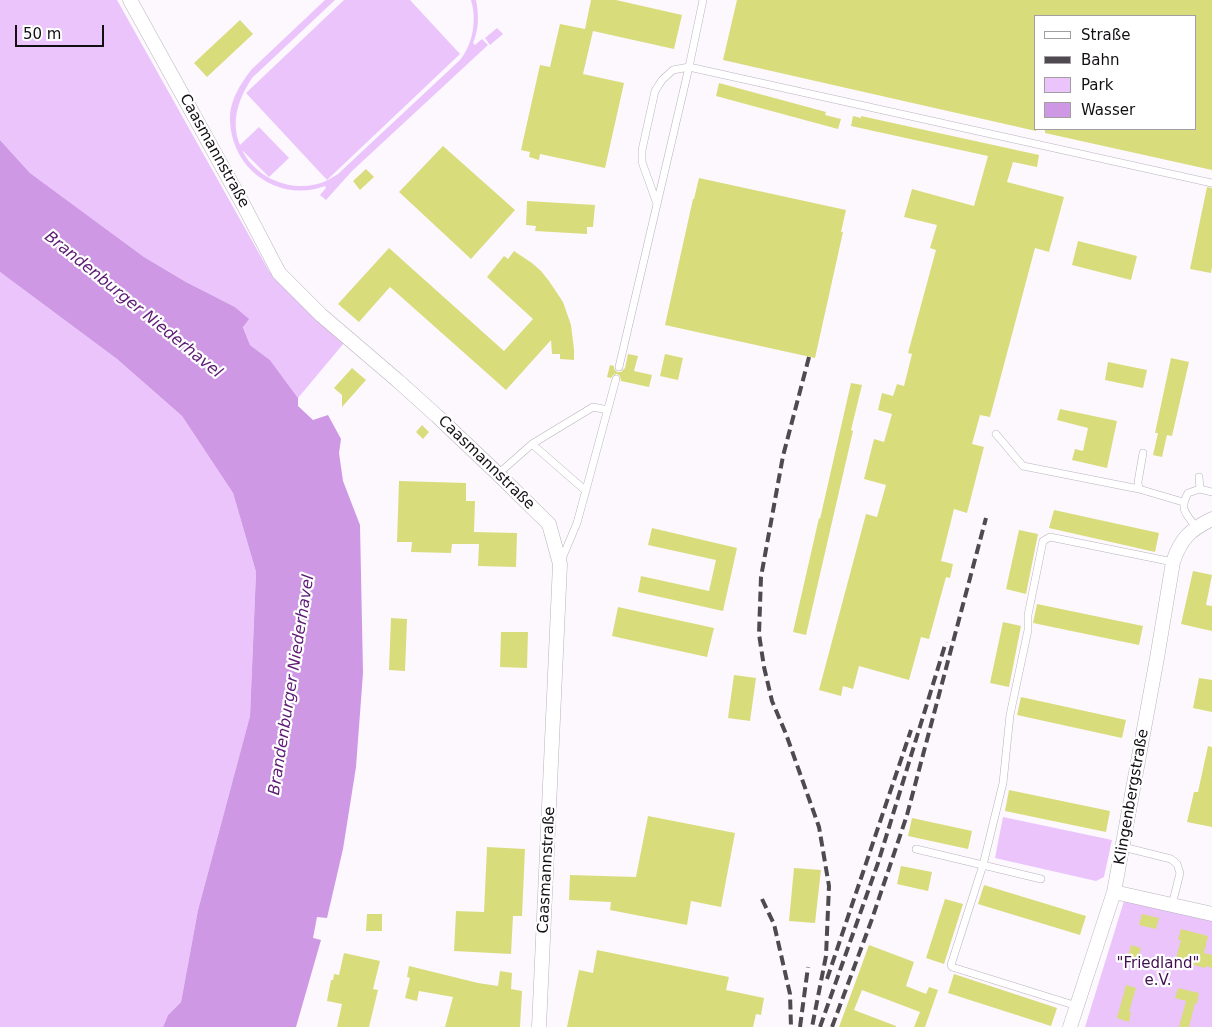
<!DOCTYPE html>
<meta charset="utf-8">
<style>
body{margin:0}
#map{position:relative;width:1212px;height:1027px;overflow:hidden;background:#fcf8fe;font-family:"DejaVu Sans",sans-serif}
canvas{display:block}
.legend{position:absolute;left:1034px;top:15px;width:162px;height:115px;box-sizing:border-box;background:#fff;border:1px solid #a19fa1;margin:0;padding:6px 9px;list-style:none;font-size:15px;color:#131014}
.legend li{display:flex;align-items:center;gap:10px;height:25px}
.legend b{width:25px;border:1px solid #a19fa1}
.scale{position:absolute;left:15px;top:25px;width:89px;height:22px;box-sizing:border-box;border:2px solid #131014;border-top:0;padding-left:6px;font-size:15px;line-height:18px;white-space:nowrap;color:#131014;-webkit-text-stroke:4px #fff;paint-order:stroke}
</style>
<div id="map">
<canvas width="1212" height="1027"></canvas>
<ul class="legend">
<li><b style="height:6px;background:#fff"></b>Straße</li>
<li><b style="height:6px;background:#4e4a4f"></b>Bahn</li>
<li><b style="height:14px;background:#eac4fb"></b>Park</li>
<li><b style="height:14px;background:#ce98e4"></b>Wasser</li>
</ul>
<div class="scale">50 m</div>
</div>
<script>
const ctx = document.querySelector('canvas').getContext('2d');
ctx.lineJoin = 'round';
function fill(path, color) {
  ctx.fillStyle = color;
  ctx.fill(path, 'evenodd');
}
function stroke(path, color, width, dash) {
  ctx.strokeStyle = color;
  ctx.lineWidth = width;
  ctx.lineCap = dash ? 'butt' : 'round';
  ctx.setLineDash(dash || []);
  ctx.stroke(path);
}
function drawText(font, color, halo, rows, align = 'center') {
  ctx.font = font + ' "DejaVu Sans",sans-serif';
  ctx.lineWidth = 4.5;
  ctx.setLineDash([]);
  ctx.textBaseline = 'middle';
  ctx.strokeStyle = halo;
  ctx.fillStyle = color;
  for (const [text, x, y, turn = 0] of rows) {
    ctx.save();
    ctx.translate(x, y);
    ctx.rotate((+turn || 0) * Math.PI / 180);
    ctx.textAlign = isNaN(turn) ? turn : align;
    if (halo) ctx.strokeText(text, 0, 0);
    ctx.fillText(text, 0, 0);
    ctx.restore();
  }
}
fill(new Path2D(`
 M0,0H117L269,271L284,288L344,343L298,398L270,360L250,345L243,326L248,319L235,307L186,282L144,257L30,173L0,140Z
 M325,0H335L252,78C239,98 230,121 240,145L259,127L289,158L269,177L242,150C257,181 298,195 328,180C331,178 335,176 338,174L460,60C473,44 477,20 471,0H476C479,15 479,29 473,43L475,45L482,39L488,45L352,171L326,200L320,195L326,188L325,186C279,203 232,170 230,121C229,102 240,84 252,69Z
 M344,0H410L460,54L327,180L246,93Z
 M497,28L503,34L490,45L485,38Z
 M0,272L117,359L182,416L233,493L256,572L250,716L198,910L181,1002L168,1015L163,1027H0Z
 M1003,817L1112,840L1104,877L1096,881L995,858Z
 M1124,901L1212,920V1027H1085Z`), '#eac4fb');
fill(new Path2D(`
 M0,140L30,173L144,257L186,282L235,307L249,319L243,327L250,345L270,360L298,398V406L313,420L328,415L341,439L339,453L343,481L360,525L363,673L356,767L343,849L327,918L317,917L313,938L321,940L296,1027H163L168,1015L181,1002L198,910L250,716L256,572L233,493L182,416L117,359L0,272Z`), '#ce98e4');
fill(new Path2D(`
 M591,0H616L682,15L674,49L593,31L583,74L624,83L605,168L540,154L539,160L529,157L530,152L521,150L540,65L550,67L560,24L585,29Z
 M737,0H1212V170L1045,133V129H1196V16H1036V131L723,60Z
 M240,20L253,34L207,77L194,63Z
 M719,83L826,112L825,115L841,119L838,129L716,96Z
 M853,116L861,118V116L1039,155L1037,167L1013,162L1007,182L1064,197L1049,252L1035,248L990,417L980,415L972,444L984,447L967,513L954,509L941,561L953,564L950,578L946,577L929,639L921,637L909,680L859,666L853,689L843,686L841,696L819,690L866,514L877,517L886,485L864,479L874,439L884,442L892,414L878,410L882,393L893,396L897,384L904,386L912,354L908,353L936,250L930,248L937,225L904,217L912,189L974,206L988,156L851,126Z
 M443,146L515,210L471,259L399,192Z
 M366,169L374,177L360,190L353,181Z
 M699,178L846,210L841,232H843L815,358L665,325L693,199H694Z
 M1207,187L1212,188V267L1211,273L1190,269Z
 M527,201L595,205L593,227H587V234L535,231L536,226L526,225Z
 M1078,241L1137,256L1131,280L1072,265Z
 M389,248L504,351L533,319L487,277L504,256L508,259L514,251L532,263L541,271L549,281L563,302L571,325L574,349V360L560,359V354H552L551,340L506,390L390,287L359,322L338,304Z
 M628,354L638,356L634,371L652,375L649,387L621,381L620,376L617,374L613,375L611,378L607,377L610,365L614,366V369L617,372H621L625,368Z
 M665,354L683,358L678,380L660,376Z
 M1171,358L1189,362L1172,436L1167,435L1162,457L1153,455L1158,433H1155Z
 M1108,362L1147,370L1143,388L1105,380Z
 M352,368L366,380L342,407V395L334,388Z
 M851,383L862,385L851,430L853,431L806,635L793,632L819,518L820,519Z
 M1060,409L1117,421L1107,468L1072,460L1075,449L1083,451L1088,428L1057,420Z
 M422,425L429,432L423,439L416,432Z
 M399,481L466,483V501H475L474,532L517,533L516,567L478,566L479,544H452L451,553L411,552L412,542H397Z
 M1054,510L1159,533L1155,552L1049,528Z
 M652,528L737,548L723,611L638,592L641,576L709,591L716,560L648,545Z
 M1019,530L1038,534L1026,594L1006,589Z
 M1193,571L1212,575L1206,605L1212,606V631L1181,624Z
 M1037,604L1143,626L1139,645L1033,623Z
 M618,607L714,628L707,657L612,636Z
 M391,618L407,619L405,671L389,670Z
 M1003,622L1021,626L1009,687L990,683Z
 M501,632H528L527,668L500,667Z
 M734,675L756,678L750,721L728,718Z
 M1199,678L1212,680V712L1193,708Z
 M1021,697L1126,720L1122,738L1017,715Z
 M1208,746L1212,747V827L1187,822L1194,792H1198Z
 M1009,790L1110,811L1106,832L1005,811Z
 M648,816L735,833L721,907L691,901L687,925L610,910L611,902L569,900L570,875L636,877Z
 M912,818L972,831L968,849L908,836Z
 M487,847L525,849L522,916H513L511,954L454,951L456,911L484,912Z
 M901,866L932,872L928,891L897,884Z
 M794,868L821,870L815,923L789,921Z
 M984,885L1086,916L1080,935L978,904Z
 M945,899L963,904L944,964L926,958Z
 M367,914H382V931H366Z
 M1142,914L1159,918L1156,929L1139,925Z
 M1181,929L1208,936L1204,953L1212,955V968L1206,966L1205,968L1190,964L1189,969L1174,965L1181,940H1178Z
 M869,945L914,962L906,986L926,994L929,987L938,990L925,1027H914L920,1012L862,990L854,1010L896,1026V1027H839Z
 M1131,945L1141,948L1136,963L1127,961Z
 M597,950L729,977L726,990L764,998L761,1015L756,1014L753,1027H567L579,970L593,973Z
 M344,953L380,961L373,989L378,990L369,1027H337L342,1004L327,1001L331,980H333L334,974L339,975Z
 M409,966L478,983L498,986L500,971L512,973L511,989L522,991L520,1027H445L453,997L419,991L417,1001L405,998L410,978L407,977Z
 M954,974L1057,1008L1051,1026L948,993Z
 M1126,985L1136,988L1129,1012H1131L1129,1022L1117,1018Z
 M1178,988L1199,993L1197,1004L1195,1003L1189,1027H1179L1186,1001L1175,998Z`), '#d9dc7b');
const lane = new Path2D(`
 M657,204L642,162V150L655,91L662,80L673,70L689,67L1212,183
 M619,367L689,67L703,0
 M996,434L1023,466L1139,489
 M532,444L593,407L608,410
 M1143,453L1138,482L1139,489L1183,502
 M498,474L532,444L586,491
 M1199,477L1200,489
 M1196,527C1186,514 1179,509 1188,493L1200,489L1212,492
 M561,561L577,523L616,379
 M1123,847L1171,859L1177,864L1180,873L1172,905
 M916,849L1041,879
 M1077,1006L952,967L951,965L983,865L992,828L1003,783L1010,715L1028,630V615L1043,541L1050,537L1173,562`);
const street = new Path2D(`
 M130,0L244,206L279,273L321,315L397,380L437,416L498,474L549,524L560,564L539,1027
 M1114,892L1212,914
 M1070,1027L1114,892L1157,658L1173,562C1181,538 1190,530 1212,519`);
stroke(lane, '#b9b3bc', 8);
stroke(street, '#b9b3bc', 15);
stroke(lane, '#fff', 7);
stroke(street, '#fff', 14);
stroke(new Path2D(`
 M809,357L783,456L761,577L759,634L764,667L772,701L786,734L819,827L829,886L826,956L812,1027
 M762,899L774,924L790,994L791,1027
 M827,979L911,730
 M800,1027L808,967
 M820,1027L878,863L946,642
 M832,1027L872,919L907,815L986,518`), '#4e4a4f', 4, [10, 5]);
drawText('15px', '#131014', '#fff', [
 ["Caasmannstraße",214,151,61],
 ["Caasmannstraße",486,463,44],
 ["Klingenbergstraße",1132,797,-80],
 ["Caasmannstraße",547,870,-87]
]);
drawText('15px', '#410f52', '#fff', [
 ["\"Friedland\"",1158,964],
 ["e.V.",1158,981]
]);
drawText('italic 16px', '#5d1b74', '#fff', [
 ["Brandenburger Niederhavel",133,305,39],
 ["Brandenburger Niederhavel",292,685,-81]
]);
</script>
